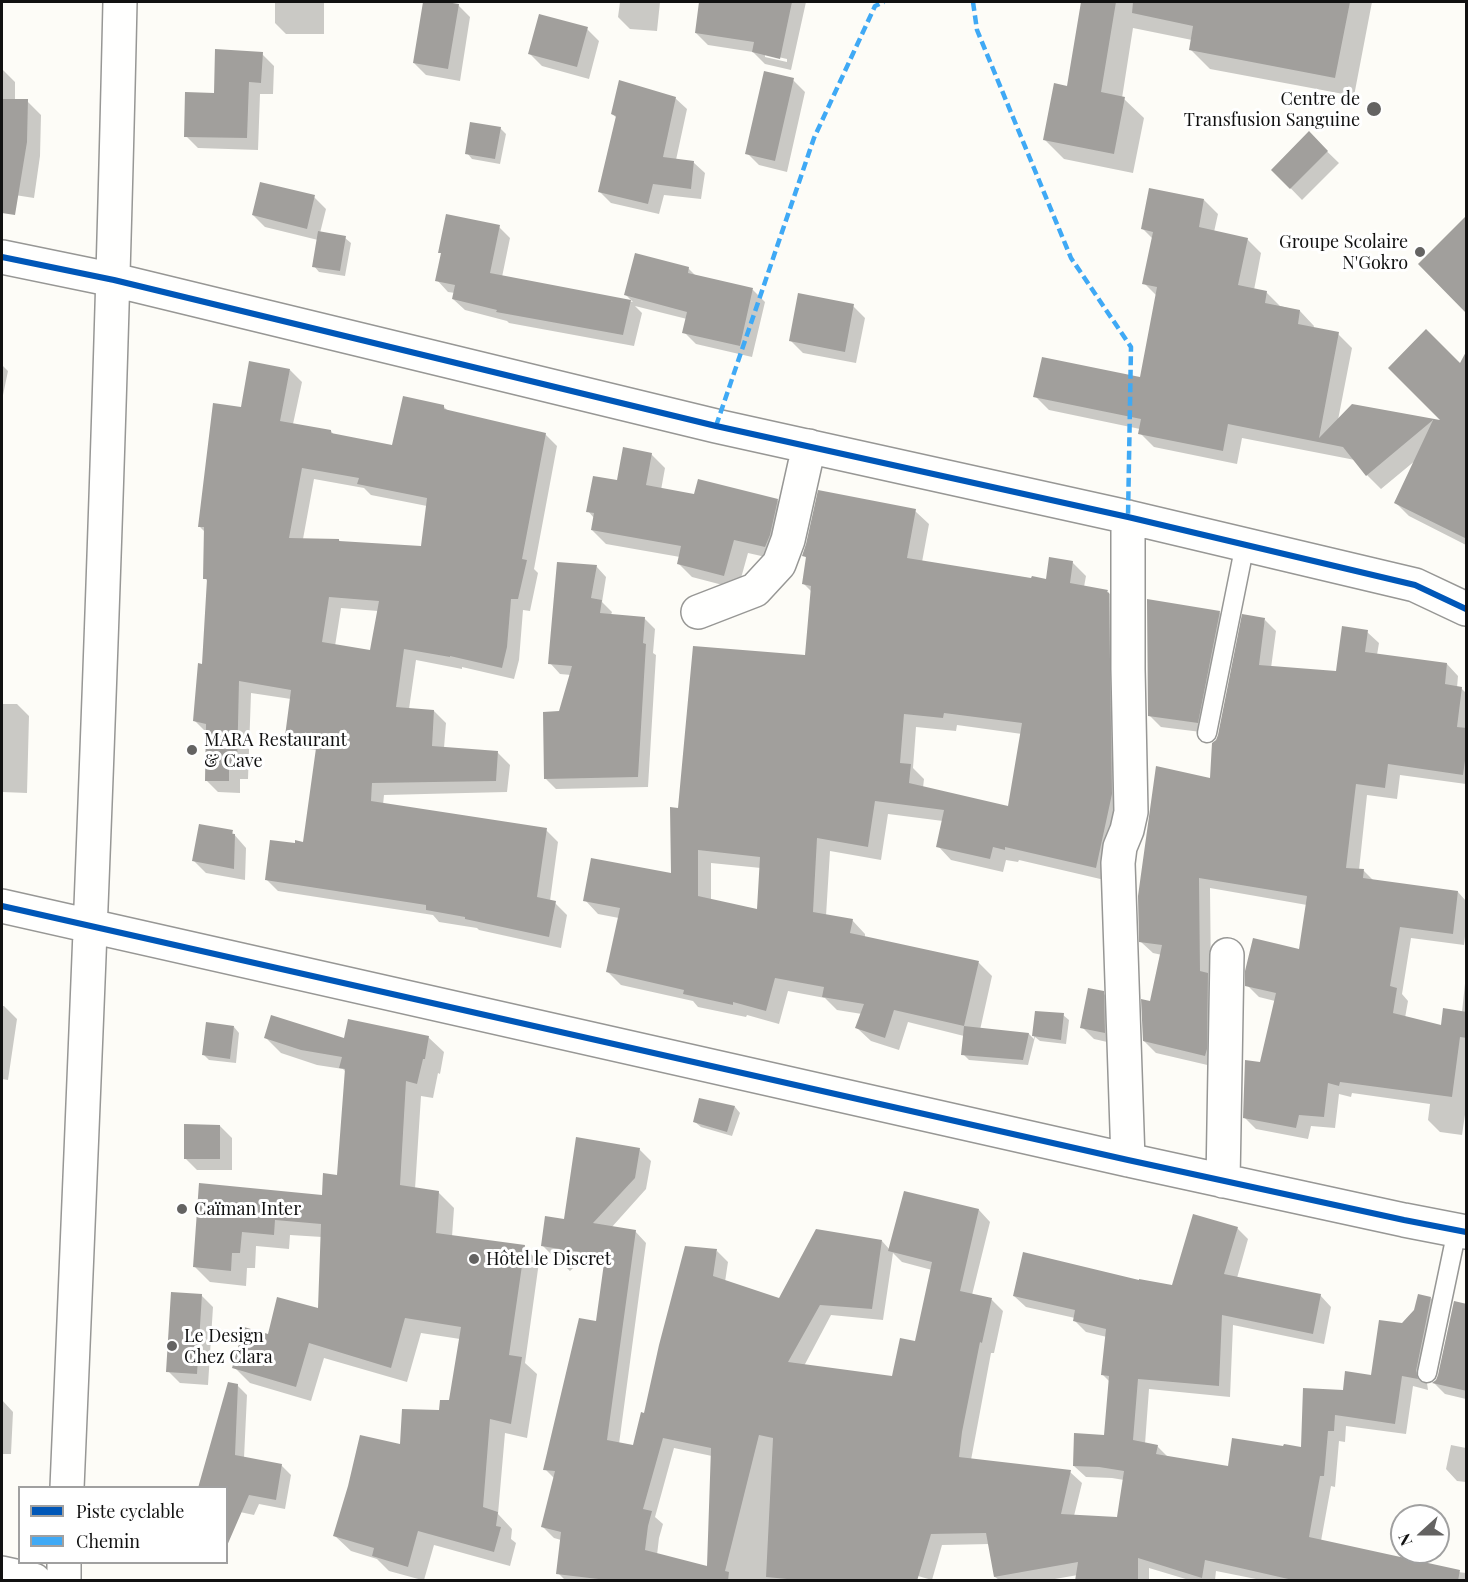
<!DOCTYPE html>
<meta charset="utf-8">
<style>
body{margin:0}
#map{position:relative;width:1468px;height:1582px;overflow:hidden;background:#fdfcf7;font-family:"Playfair Display",serif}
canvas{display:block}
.frame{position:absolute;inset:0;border:3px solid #111;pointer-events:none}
.legend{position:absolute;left:18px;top:1486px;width:210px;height:78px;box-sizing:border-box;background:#fff;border:2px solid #a0a0a0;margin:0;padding:8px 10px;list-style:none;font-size:18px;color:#111}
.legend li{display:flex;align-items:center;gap:12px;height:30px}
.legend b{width:30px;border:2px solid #a0a0a0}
.north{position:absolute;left:1390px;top:1504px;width:60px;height:60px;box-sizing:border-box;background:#fff;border:2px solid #a0a0a0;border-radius:50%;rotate:249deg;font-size:16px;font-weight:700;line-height:24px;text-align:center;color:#111}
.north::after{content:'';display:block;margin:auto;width:21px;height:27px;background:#646362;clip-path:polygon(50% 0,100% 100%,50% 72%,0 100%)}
</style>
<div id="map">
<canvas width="1468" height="1582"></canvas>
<div class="frame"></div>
<ul class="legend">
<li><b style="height:8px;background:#0057b8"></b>Piste cyclable</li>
<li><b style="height:8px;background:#3fa9f5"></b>Chemin</li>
</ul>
<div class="north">N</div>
</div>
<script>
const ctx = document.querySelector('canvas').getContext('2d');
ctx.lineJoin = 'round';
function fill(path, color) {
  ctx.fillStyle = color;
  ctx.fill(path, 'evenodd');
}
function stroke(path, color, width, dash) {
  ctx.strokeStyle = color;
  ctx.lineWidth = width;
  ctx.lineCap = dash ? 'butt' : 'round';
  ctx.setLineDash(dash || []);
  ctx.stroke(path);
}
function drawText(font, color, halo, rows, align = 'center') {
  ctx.font = font + ' "Playfair Display",serif';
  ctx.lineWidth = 6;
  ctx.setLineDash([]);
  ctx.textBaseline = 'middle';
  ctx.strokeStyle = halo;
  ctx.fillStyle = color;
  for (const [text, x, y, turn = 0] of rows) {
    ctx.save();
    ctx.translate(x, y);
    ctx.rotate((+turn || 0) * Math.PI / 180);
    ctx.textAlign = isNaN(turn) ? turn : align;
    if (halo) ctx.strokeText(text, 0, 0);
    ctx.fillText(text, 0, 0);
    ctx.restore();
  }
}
fill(new Path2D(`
 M275,2H324V34H286L275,23Z
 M424,2H437L458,5L470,17L460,81L426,75L414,63Z
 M620,2H660L657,31L630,29L618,17Z
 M701,2H806L791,70L765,64L753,52L708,45L696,33ZM765,54L787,59V62L765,57Z
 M1082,2H1372L1354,96L1210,69L1190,49L1192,40L1133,28L1122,98L1124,99L1144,118L1133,173L1064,159L1045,140L1068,88Z
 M587,29L599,41L589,79L542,66L530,54Z
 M262,54L274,66L273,94H260L258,150L198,148L186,136L215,94Z
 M2,69L15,82V101H27L41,115L40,156L34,198L2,193Z
 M793,80L805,92L787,172L759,165L747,153Z
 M675,98L687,109L676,160L693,162L705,173L701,199L664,195L659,214L611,203L600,192L617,118L612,114Z
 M500,128L506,134L500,164L472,159L467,153Z
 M1309,134L1339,163L1302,200L1273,170Z
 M314,197L326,209L320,233L345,238L351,243L345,276L319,272L314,266L318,240L265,227L253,215Z
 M1204,200L1218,214L1214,232L1247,239L1261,253L1254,290L1266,292L1280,306L1300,311L1314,326L1313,329L1338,334L1352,348L1338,420L1353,405L1444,423L1466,371V545L1409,516L1395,502L1416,460L1381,489L1367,475L1355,460L1242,438L1237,464L1154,447L1140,433V429L1049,410L1035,396L1141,379L1157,296L1144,283L1153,239L1143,229Z
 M499,227L510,238L502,277L633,302L626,295L688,268L697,277L753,290L765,302L752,357L696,344L684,332L687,319L635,306L642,313L634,346L509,323L507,321L465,310L453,299L455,293L448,292L437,280L442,255L440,252Z
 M853,306L865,318L856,363L803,353L791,341Z
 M2,365L8,371L2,400Z
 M290,370L302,382L293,424L331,431L334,435L393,447L444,407L448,411L545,434L557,446L534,569L538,573L530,611L523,610L519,660L514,679L462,667V669L416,660L409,709L434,711L446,723L444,748L498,753L510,765L507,792L384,795L383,805L546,830L558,842L550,901L555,903L567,915L561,948L479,930L477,928L439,922L433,915L278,891L266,879L296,845L304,843L317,750L298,748L286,736L291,699L251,693L248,779H240V793L218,792L206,780L207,733L195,721L204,665L208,582L205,578V532L200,527L242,408ZM314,479L364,488L371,495L427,506L422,548L340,542L339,540L303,539ZM341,608L378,611L371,652L335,646Z
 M651,454L665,468L661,490L695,496L777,500L791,514L779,560L748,553L738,589L692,577L678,563L680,557L606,544L592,530L594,518L588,511L618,482Z
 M915,511L929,524L922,562L1048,581L1072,562L1086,576L1084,587L1107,591L1120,604L1125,808L1109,881L1019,860L1018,862L1006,860L1003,872L951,860L938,846L943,821L888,814L881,860L830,851L826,916L852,920L865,934V937L979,963L992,976L980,1030L1029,1034L1034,1039L1036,1012L1063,1015L1069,1020L1066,1044L1040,1041L1035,1037L1028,1065L969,1060L963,1054L964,1036L908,1022L899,1050L871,1041L857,1028L862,1014L837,1010L825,998L788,991L779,1024L747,1015L746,1017L698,1007L693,1001L621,985L608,972L619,918L598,914L585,900L672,875L679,809L806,657L812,592L803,583L807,559L804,555ZM957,725L1022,734L1009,808L923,788L924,779L913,768L916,727L956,731ZM711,863L761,868L758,911L711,900Z
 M596,566L606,577L602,602L612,612L611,615L644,618L655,629L653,653L656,655L648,787L556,789L546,779L571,675L560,674L550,663Z
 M1219,612L1231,624L1209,733L1161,727L1149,715Z
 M1265,620L1276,631L1271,668L1338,672L1367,632L1379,643L1377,655L1447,664L1458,676L1457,688H1461L1466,693V784L1400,775L1397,799L1367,795L1359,870L1364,871L1374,881L1458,892L1466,901V928L1464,945L1411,938L1402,994L1408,1001L1405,1018L1442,1026L1462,1012L1466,974V1108L1462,1135L1440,1132L1428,1120L1430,1104L1352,1093L1351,1097L1339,1094L1335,1128L1311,1126L1308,1139L1256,1129L1244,1117L1261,1064L1275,1001L1259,997L1247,985L1300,950L1307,905L1210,888L1211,978L1216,1067L1156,1053L1144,1041L1162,955L1153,953L1141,942L1211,780L1217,741Z
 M2,704H17L29,716L27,793L2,792Z
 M232,832L246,848L245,880L206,873L194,861Z
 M1103,993L1115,1005L1116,1044L1094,1039L1082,1027Z
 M2,1006H4L17,1019L8,1080L2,1079Z
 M234,1027L239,1033L236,1063L209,1060L203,1054Z
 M265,1037L346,1040L428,1037L444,1052L440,1074L438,1073L433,1098L421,1096L415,1189L438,1192L454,1208L452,1237L524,1247L539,1262L525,1363L537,1374L527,1438L505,1433L498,1514L512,1529L511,1539L516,1543L510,1566L434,1545L424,1580H422L389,1571L377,1559L351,1551L335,1536L402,1446L451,1402L460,1339L421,1333L407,1382L324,1358L311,1401L250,1383L234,1367L269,1336L320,1310L322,1237L290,1235L289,1249L256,1246L255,1268H247L246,1286L210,1282L195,1267L200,1185L324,1196L339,1177L346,1072L343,1069L317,1065L281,1053Z
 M735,1107L740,1113L732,1136L701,1127L695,1122Z
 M220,1126L232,1138V1170H197L185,1158Z
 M639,1149L651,1161L646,1189L611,1228L635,1231L646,1243L619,1444L634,1446L645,1415L717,1251L728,1262L725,1282L780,1299L882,1241L890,1250L979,1210L990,1222L972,1295L992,1300L1003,1311L994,1353H991L971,1460L1070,1472L1082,1483L1074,1516L1118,1518L1124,1480L1112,1478L1086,1477L1074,1466L1106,1437L1110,1382L1103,1375L1107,1337L1086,1332L1074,1320L1075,1318L1026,1307L1014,1296L1140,1282L1174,1286L1237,1228L1248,1239L1237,1278L1320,1295L1331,1307L1324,1344L1233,1325L1230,1397L1149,1389L1145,1444L1157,1446L1169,1458L1229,1468L1302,1449L1344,1392L1372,1376L1403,1325L1431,1298L1442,1310L1427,1383L1428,1390L1413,1386L1406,1434L1346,1426L1345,1442L1339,1441L1335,1487L1331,1486L1321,1541L1433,1569L1466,1573V1580H1261L1216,1571L1215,1580H1189L1149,1568V1580H1077L1078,1575L1049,1580H999L995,1577L990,1544L942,1545L932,1580L865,1561L861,1580H565L558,1573L561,1540L554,1538L543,1527L555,1479L545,1469L598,1322L605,1265L580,1261L570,1271L559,1260L560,1258L554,1257L542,1245L565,1221ZM893,1253L902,1262L932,1270L917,1343L894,1378L804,1366L831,1315L883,1320ZM674,1448L712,1456L708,1568L657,1555L659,1538L663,1524L655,1517Z
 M201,1295L213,1307L208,1385L180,1383L168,1371Z
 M1466,1305V1399L1445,1394L1434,1383L1437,1381Z
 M237,1385L247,1395L244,1458L281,1465L291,1475L285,1509L259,1504L254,1515L226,1509Z
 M2,1400L13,1412L11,1454H2Z
 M1451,1445L1466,1448V1482L1457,1481L1446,1469Z`), '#0003');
fill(new Path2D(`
 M423,2H446L459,4L448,69L413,63Z
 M699,2H792L780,59L752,52L754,42L695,33Z
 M1081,2H1116L1101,92L1125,97L1114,154L1043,140L1054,83L1067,86Z
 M1133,2H1350L1335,78L1189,50L1193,26L1132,13Z
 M539,14L588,27L577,67L528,54Z
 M215,49L263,52L261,83L249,82L247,138L184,137L185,92L214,93Z
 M764,71L794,78L775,161L745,154Z
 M619,80L676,97L663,157L694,161L691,189L653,184L648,204L598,192L616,116L611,114Z
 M2,99H28L27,142L15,215L2,213Z
 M470,122L501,127L495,159L465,154Z
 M1309,131L1328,151L1290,189L1271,170Z
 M260,182L315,195L307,229L252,215Z
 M1149,188L1204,199L1199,227L1248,238L1238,285L1267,291L1265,303L1300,310L1298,324L1339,332L1319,438L1352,404L1440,420L1388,368L1426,329L1460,363L1467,350V539L1394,503L1433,420L1366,476L1343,447L1228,424L1223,451L1138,434L1141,419L1033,397L1042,357L1140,377L1157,287L1142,284L1153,232L1141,229Z
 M446,214L500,225L490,273L631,300L623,335L496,312L497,310L452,299L455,285L435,281L441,253H438Z
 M1467,215V314L1418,264Z
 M318,231L346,236L340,271L312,267Z
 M635,253L689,267L688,273L753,288L740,346L682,333L687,312L624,295Z
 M798,293L854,304L845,352L789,341Z
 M249,361L290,369L280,421L331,430V433L392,445L403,396L444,405V409L546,433L522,559L527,560L518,599H511L507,647L502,668L450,656V657L404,649L396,707L434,710L432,746L498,751L496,781L372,783L371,801L547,828L537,897L556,901L549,937L465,919V917L426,910V905L265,880L270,840L295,843V840L303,842L317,741L285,736L291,690L239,681L237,768L229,767V781H205L206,724L193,721L198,663L202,664L207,579H203L204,527H198L213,403L241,407ZM302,468L359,478L357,484L427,498L421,546L339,541V539L289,538ZM329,597L379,601L370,650L322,642Z
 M623,447L652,453L646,485L694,494L698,479L778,499L770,535L765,547L734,540L724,576L677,564L681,546L591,530L594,513L586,512L593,476L617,480Z
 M818,490L916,509L907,558L1031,578L1032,576L1046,579L1049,557L1073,561L1070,583L1108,590L1107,592L1109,593L1112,794L1096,868L1005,847V850L993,847L990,859L936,847L944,810L875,801L868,847L817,838L813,912L853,919L850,933L979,961L964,1026L894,1010L885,1038L855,1028L864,1004L822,997L824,987L775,978L766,1011L733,1002V1005L683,994L684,990L606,972L620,908L583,901L591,858L671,873L670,807L678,808L693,646L805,655L811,586L802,584L806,557L802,556L806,544ZM944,713L1022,723L1008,806L909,783L911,764L900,763L904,714L943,718ZM698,850L760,857L757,909L698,896Z
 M557,562L597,565L591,598L602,600L600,613L645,617L643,643L646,644L638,777L544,779L543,712L559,711L572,666L548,664Z
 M1147,599L1220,611L1198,723L1148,716Z
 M1242,614L1265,618L1259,665L1336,671L1342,626L1368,630L1365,652L1447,663L1445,684L1462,687L1457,727L1467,728V746L1463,775L1388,764L1385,788L1356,784L1346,868L1364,869L1363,878L1458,891L1453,934L1400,927L1390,986L1397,988L1393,1013L1441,1025L1443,1008L1467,1012V1038L1460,1037L1452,1097L1340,1082L1339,1086L1328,1083L1324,1117L1299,1115L1296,1128L1243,1118L1245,1060L1260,1062L1276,993L1245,986V971L1253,938L1299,949L1307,896L1199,878L1200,971L1208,973L1207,1049L1205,1056L1143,1041L1141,999L1150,1001L1162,945L1139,942L1138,896L1156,766L1210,778L1212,743L1216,740L1218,735Z
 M199,824L233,830L232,834H235L234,869L192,861Z
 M1088,988L1104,991L1105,1033L1080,1028Z
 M1035,1011L1064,1013L1061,1040L1032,1036Z
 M271,1015L344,1038L348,1019L429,1036L425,1059H423L417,1084L406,1081L400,1185L439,1191L436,1233L525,1245L509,1355L522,1357L511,1424L490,1419L483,1507L498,1512L496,1526L501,1527L494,1552L418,1531L408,1567L372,1556L374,1548L333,1536L348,1486L360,1435L400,1444L402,1409L439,1410L440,1400H449L461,1327L405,1318L391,1368L309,1343L296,1387L232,1368L244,1327L268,1334L277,1297L318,1308L321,1224L275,1220L274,1235L242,1232L240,1253H232L231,1271L193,1267L199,1183L322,1195L323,1173L337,1175L345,1069L339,1068L342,1057L301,1050L264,1038Z
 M206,1022L234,1026L230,1059L202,1055Z
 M964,1026L1029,1033L1023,1060L961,1055Z
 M699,1098L735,1106L727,1132L693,1122Z
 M184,1124L220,1125V1159H184Z
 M576,1137L640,1148L635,1178L593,1223L636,1230L607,1440L633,1445L641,1412L644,1413L659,1345L685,1246L717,1249L713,1276L779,1298L816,1229L882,1240L872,1309L820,1305L788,1362L892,1376L900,1338L915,1341L932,1262L888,1251L904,1191L979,1209L960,1291L992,1298L982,1343L980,1342L962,1432L959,1457L1071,1470L1061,1514L1117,1517L1124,1471L1099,1467L1073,1466L1074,1433L1104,1435L1109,1376L1101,1375L1106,1329L1073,1321L1075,1310L1013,1296L1023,1252L1139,1280V1279L1172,1285L1193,1214L1238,1227L1224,1274L1321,1294L1313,1334L1222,1315L1219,1386L1138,1379L1133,1440L1158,1445L1156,1454L1228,1466L1232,1438L1283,1446L1284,1444L1301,1447L1303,1388L1343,1390L1345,1371L1371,1375L1379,1320L1402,1323L1414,1310L1418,1294L1431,1297L1416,1371L1418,1379L1402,1376L1395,1424L1335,1415L1334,1431H1328L1324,1476H1320L1309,1537L1460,1570L1458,1581H1297L1205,1560L1202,1578L1138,1558V1581H1075L1078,1562L994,1577L986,1533L931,1534L917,1581H808L766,1577L773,1438L759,1435L725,1571L729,1572L728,1581H615L556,1574L561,1532L541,1527L555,1471L543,1470L579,1318L596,1321L605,1256L568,1250L558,1261L560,1249L541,1246L545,1216L564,1219ZM663,1438L711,1448L707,1566L645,1550L648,1526L652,1511L643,1509Z
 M171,1292L202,1294L197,1374L166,1372Z
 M1454,1301L1467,1304V1391L1432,1383L1436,1380L1438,1375Z
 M228,1382L238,1384L235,1455L282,1464L276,1500L249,1495L226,1548V1488H198Z`), '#a19f9c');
const service = new Path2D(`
 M1207,733L1245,544
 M1427,1373L1457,1230`);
const minor = new Path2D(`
 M2,257L114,280L716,426L1128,517L1415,585L1466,609
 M1128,517V669L1131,812L1127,830L1120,847L1118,863L1128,1160
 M698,612L755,590L779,564L788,540L809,446
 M2,906L1128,1160L1404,1220L1466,1232
 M1223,1181L1227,955
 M67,1488C88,992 109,497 120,2
 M2,1573L34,1580
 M64,1580V1562`);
stroke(service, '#979795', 21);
stroke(minor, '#979795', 36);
stroke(service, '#fffffe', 18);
stroke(minor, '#fffffe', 33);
stroke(new Path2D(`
 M973,2L977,30L1071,258L1131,347L1128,517
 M716,426L814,138L875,6L884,2`), '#3fa9f5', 4.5, [9, 4.5]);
stroke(new Path2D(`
 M2,257L114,280L716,426L1128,517L1415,585L1466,609
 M2,906L1128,1160L1404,1220L1466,1232`), '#0057b8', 6);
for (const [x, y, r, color] of [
 [1374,109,8,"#646362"],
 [1420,252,6,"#646362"],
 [192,750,6,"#646362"],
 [182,1209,6,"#646362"],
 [474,1259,6,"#646362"],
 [172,1346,6,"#646362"]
]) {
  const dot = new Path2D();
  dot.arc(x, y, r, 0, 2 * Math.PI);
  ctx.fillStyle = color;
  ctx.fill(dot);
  stroke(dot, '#fff', 2);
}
drawText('18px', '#111', '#fff', [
 ["Centre de",1360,99,"right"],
 ["Transfusion Sanguine",1360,120,"right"],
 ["Groupe Scolaire",1408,242,"right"],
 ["N'Gokro",1408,263,"right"],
 ["MARA Restaurant",204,740],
 ["& Cave",204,761],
 ["Caïman Inter",194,1209],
 ["Hôtel le Discret",486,1259],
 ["Le Design",184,1336],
 ["Chez Clara",184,1357]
], 'left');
</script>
